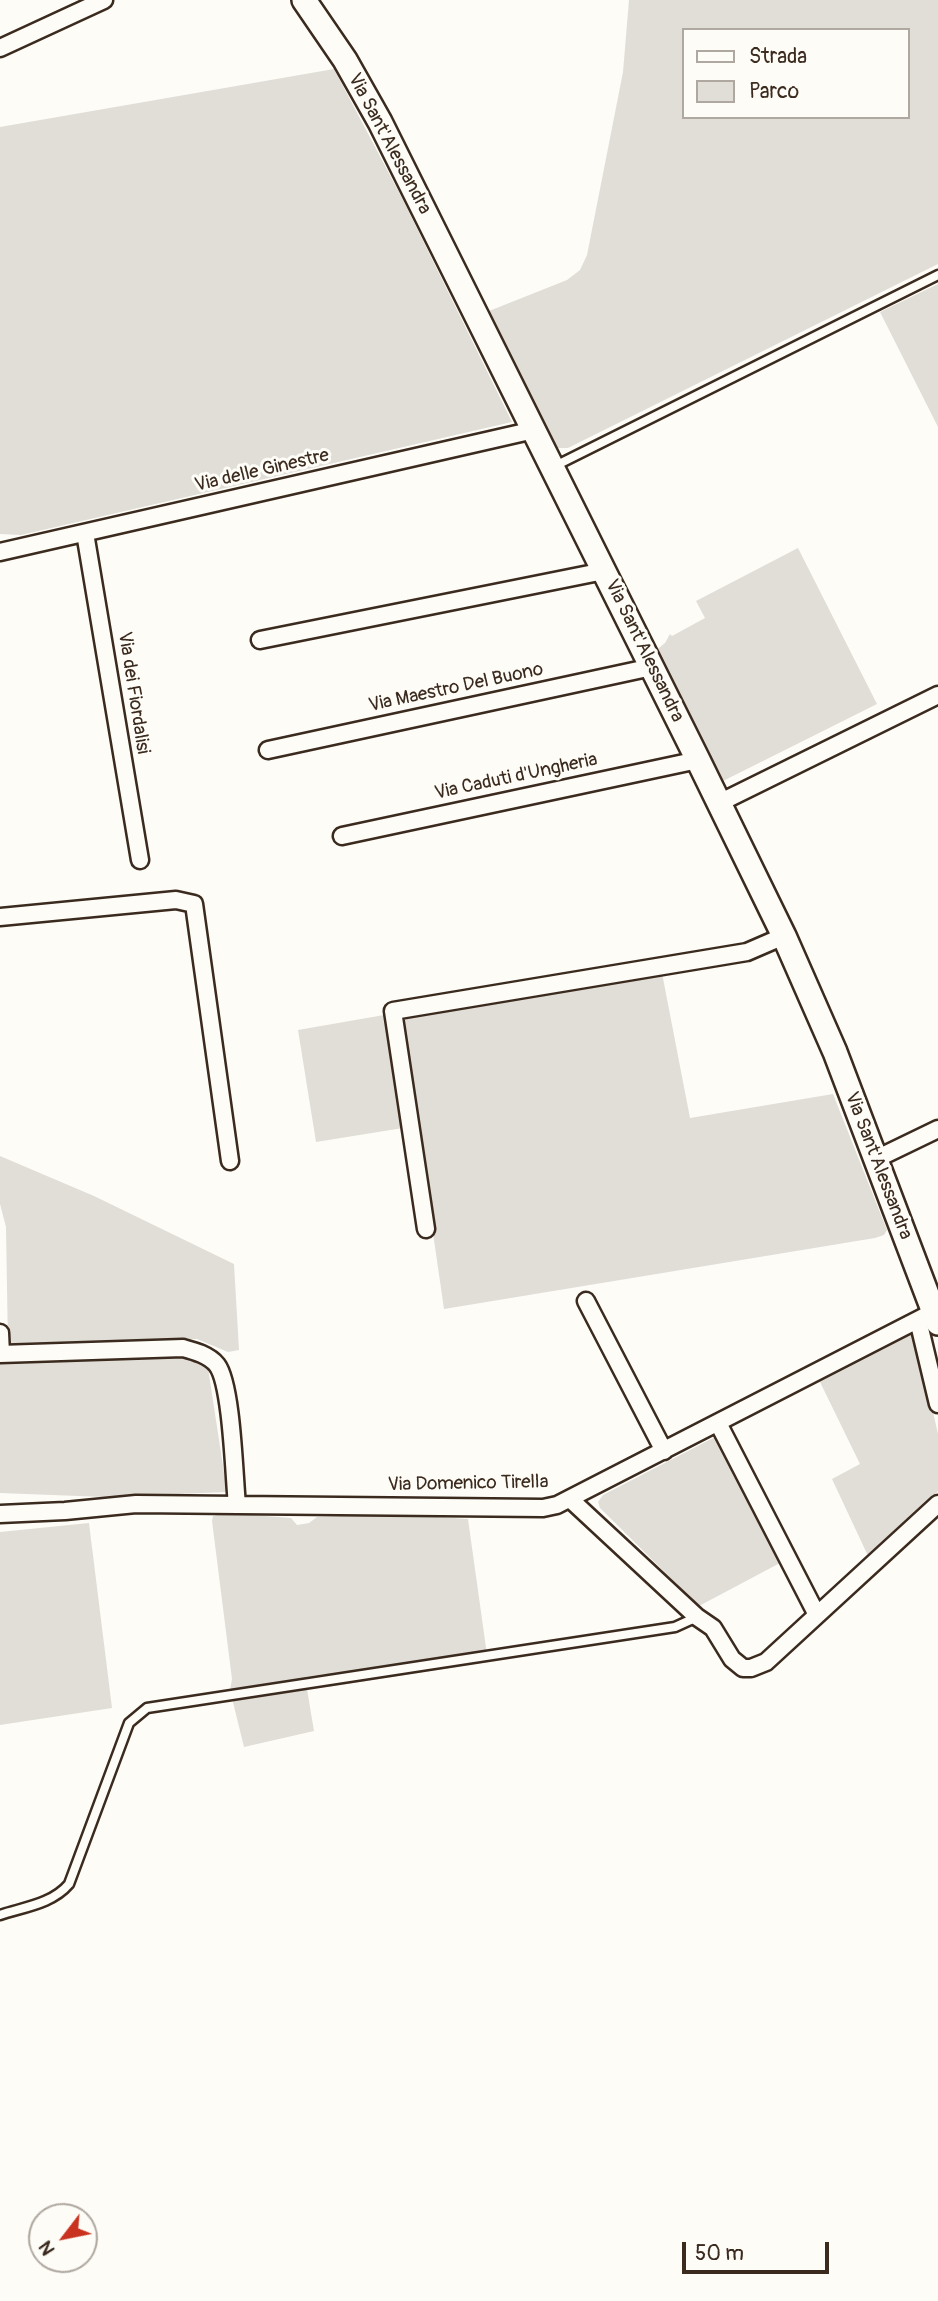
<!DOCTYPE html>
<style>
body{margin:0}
#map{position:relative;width:938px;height:2301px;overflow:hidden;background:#fdfcf7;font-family:Pangolin,sans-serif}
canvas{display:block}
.legend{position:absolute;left:682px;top:28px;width:228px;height:91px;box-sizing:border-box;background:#fdfcf7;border:2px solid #afa8a0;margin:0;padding:9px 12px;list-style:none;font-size:21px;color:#3b2a1e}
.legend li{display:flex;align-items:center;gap:14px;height:35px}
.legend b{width:35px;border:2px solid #afa8a0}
.north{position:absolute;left:28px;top:2203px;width:70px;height:70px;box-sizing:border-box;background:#fdfcf7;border:2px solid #afa8a0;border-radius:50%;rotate:238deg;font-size:19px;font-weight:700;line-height:28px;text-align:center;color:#3b2a1e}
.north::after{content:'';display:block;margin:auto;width:24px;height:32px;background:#c8321e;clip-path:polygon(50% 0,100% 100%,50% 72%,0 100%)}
.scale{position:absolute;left:682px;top:2242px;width:147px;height:32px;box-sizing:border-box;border:4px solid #3b2a1e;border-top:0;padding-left:9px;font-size:21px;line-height:24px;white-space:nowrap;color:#3b2a1e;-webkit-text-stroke:5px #fdfcf7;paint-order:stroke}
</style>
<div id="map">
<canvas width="938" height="2301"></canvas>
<ul class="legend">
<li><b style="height:9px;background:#fdfcf7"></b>Strada</li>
<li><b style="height:19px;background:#e1ded7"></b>Parco</li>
</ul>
<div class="north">N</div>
<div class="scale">50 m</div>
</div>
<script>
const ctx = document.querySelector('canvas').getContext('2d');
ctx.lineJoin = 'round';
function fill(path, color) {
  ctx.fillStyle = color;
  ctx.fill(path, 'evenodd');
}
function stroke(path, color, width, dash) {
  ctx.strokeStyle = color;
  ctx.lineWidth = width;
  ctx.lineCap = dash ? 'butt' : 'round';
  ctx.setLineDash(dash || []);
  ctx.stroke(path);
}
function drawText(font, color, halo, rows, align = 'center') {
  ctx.font = font + ' Pangolin,sans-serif';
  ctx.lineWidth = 6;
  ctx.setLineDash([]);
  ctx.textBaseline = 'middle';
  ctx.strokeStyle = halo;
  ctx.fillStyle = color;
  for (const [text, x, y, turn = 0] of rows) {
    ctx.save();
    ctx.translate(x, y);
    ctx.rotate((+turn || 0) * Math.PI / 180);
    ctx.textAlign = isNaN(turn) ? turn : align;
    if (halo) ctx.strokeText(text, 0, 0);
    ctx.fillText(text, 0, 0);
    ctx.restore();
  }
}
fill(new Path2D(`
 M629,0H938V264L568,448H553L489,311L567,280L580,270L587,255L623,72ZM684,30H908V117H684Z
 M334,69L403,200L512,422L21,535L0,534V127Z
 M938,284V427L880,312Z
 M798,548L877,704L719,783L654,652L665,643L670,634L672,636L705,618L696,601Z
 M662,973L690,1118L833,1094L887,1230L884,1235L875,1238L444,1309L402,1019L406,1016Z
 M384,1015L403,1128L316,1142L298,1030Z
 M0,1156L94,1196L234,1264L239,1350L228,1352L197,1339L8,1346L6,1227L0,1204Z
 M915,1333L938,1434V1491L932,1500L883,1542L869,1558L832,1479L860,1464L820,1382Z
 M186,1356L208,1368L227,1492L104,1497L0,1493V1361Z
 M715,1437L780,1563L699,1606L600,1508L598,1502L603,1495Z
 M227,1513L291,1518L297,1525L309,1523L317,1517L391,1514L468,1519L488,1662L328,1687L325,1674L305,1677L314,1731L244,1747L230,1690L232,1679L212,1521L213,1516Z
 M89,1523L112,1708L0,1725V1532Z`), '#e1ded7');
const lane = new Path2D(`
 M555,466L938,275
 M0,1915C24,1907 52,1904 69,1884L129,1723L147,1708L675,1627L697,1617`);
const street = new Path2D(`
 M0,48L104,0
 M85,533L140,860
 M0,552L534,430
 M260,640L604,571
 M268,750L652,667
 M719,803L938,695
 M342,836L698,760
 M0,917L176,900L194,904L230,1161
 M876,1159L938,1129
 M426,1229L393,1011L747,952L784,936
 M586,1301L664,1451
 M918,1320L938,1404
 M0,1333L1,1354
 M0,1354L183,1348C194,1351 209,1355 217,1365C232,1385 234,1476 237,1505
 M718,1423L817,1615
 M570,1499L697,1617L713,1628L732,1659L743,1668H751L766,1662L938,1504
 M0,1514L65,1511L136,1504L543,1508L557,1505L933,1312`);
const secondary = new Path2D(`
 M304,0L345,60L380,122L698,760L784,936L835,1052L938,1323`);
stroke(lane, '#3b2a1e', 13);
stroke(street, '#3b2a1e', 21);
stroke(secondary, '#3b2a1e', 28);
stroke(lane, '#fdfcf7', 8);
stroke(street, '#fdfcf7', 16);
stroke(secondary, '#fdfcf7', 23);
drawText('19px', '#3b2a1e', '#fdfcf7', [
 ["Via Sant'Alessandra",389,144,62],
 ["Via delle Ginestre",262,471,-13],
 ["Via Sant'Alessandra",644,651,64],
 ["Via Maestro Del Buono",456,688,-12],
 ["Via dei Fiordalisi",133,693,81],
 ["Via Caduti d'Ungheria",516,777,-12],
 ["Via Sant'Alessandra",878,1166,69],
 ["Via Domenico Tirella",468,1484,-1]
]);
</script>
